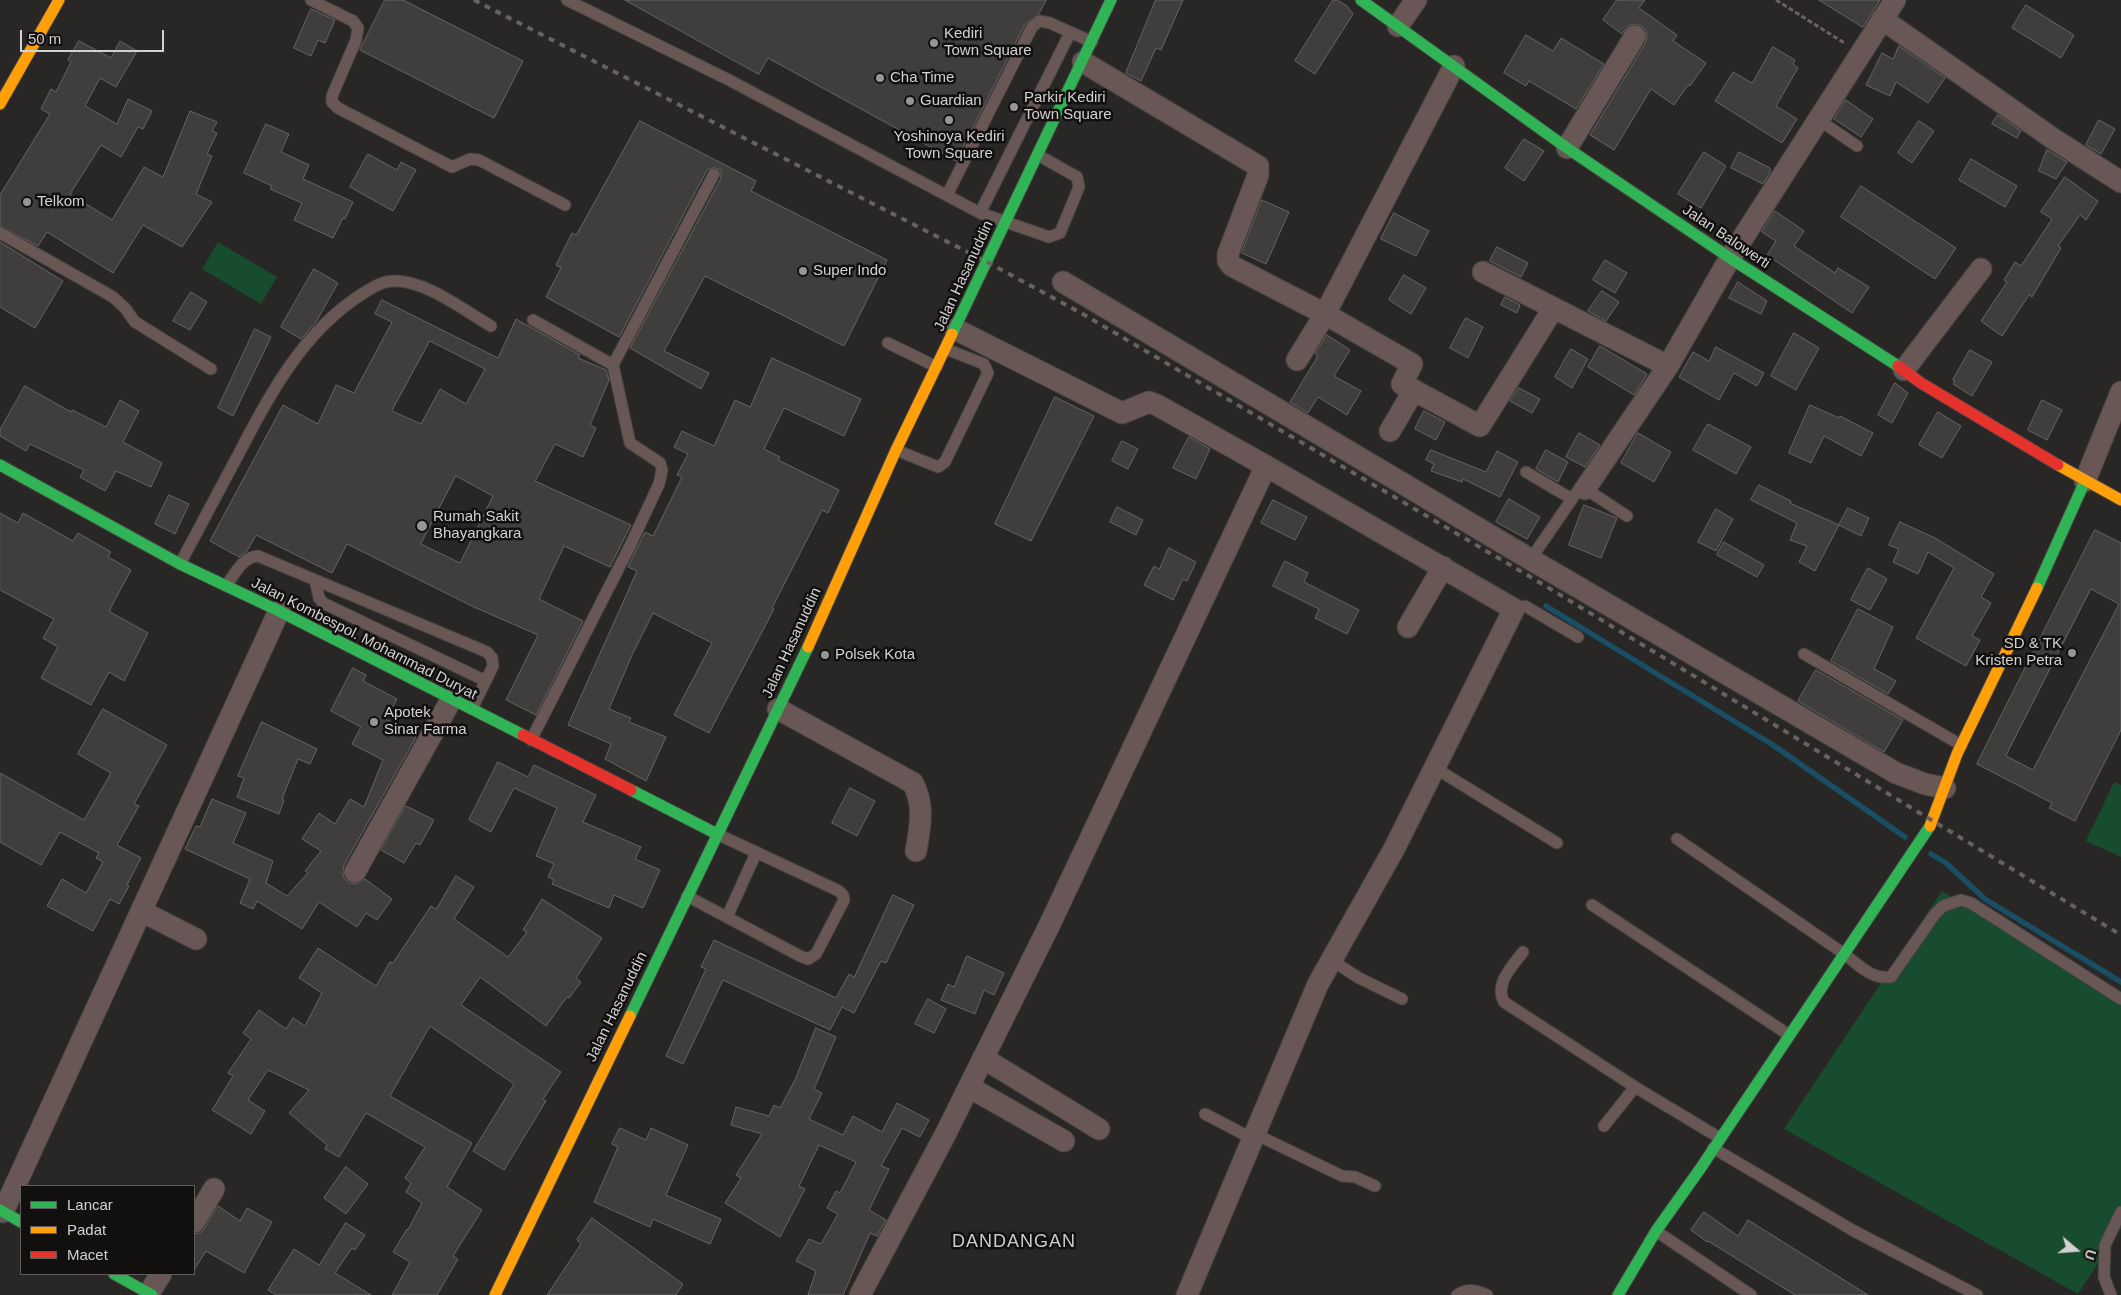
<!DOCTYPE html>
<style>
body{margin:0}
#map{position:relative;width:2121px;height:1295px;overflow:hidden;background:#282726;font-family:Arial,sans-serif}
canvas{display:block}
.legend{position:absolute;left:20px;top:1185px;width:175px;height:90px;box-sizing:border-box;background:#11100f;border:1px solid #5e5d5c;margin:0;padding:6px 9px;list-style:none;font-size:15px;color:#d2d1d0}
.legend li{display:flex;align-items:center;gap:10px;height:25px}
.legend b{width:25px;border:1px solid #5e5d5c}
.north{position:absolute;left:2051px;top:1225px;width:50px;height:50px;-webkit-text-stroke:4px #11100f;paint-order:stroke;rotate:108deg;font-size:14px;font-weight:700;line-height:20px;text-align:center;color:#d2d1d0}
.north::after{content:'';display:block;margin:auto;width:18px;height:22px;background:#d2d1d0;clip-path:polygon(50% 0,100% 100%,50% 72%,0 100%)}
.scale{position:absolute;left:20px;top:30px;width:144px;height:22px;box-sizing:border-box;border:2px solid #d2d1d0;border-top:0;padding-left:6px;font-size:15px;line-height:18px;white-space:nowrap;color:#d2d1d0;-webkit-text-stroke:4px #11100f;paint-order:stroke}
</style>
<div id="map">
<canvas width="2121" height="1295"></canvas>
<ul class="legend">
<li><b style="height:6px;background:#30b455"></b>Lancar</li>
<li><b style="height:6px;background:#ff9f0a"></b>Padat</li>
<li><b style="height:6px;background:#e5322d"></b>Macet</li>
</ul>
<div class="north">U</div>
<div class="scale">50 m</div>
</div>
<script>
const ctx = document.querySelector('canvas').getContext('2d');
ctx.lineJoin = 'round';
function fill(path, color) {
  ctx.fillStyle = color;
  ctx.fill(path, 'evenodd');
}
function stroke(path, color, width, dash) {
  ctx.strokeStyle = color;
  ctx.lineWidth = width;
  ctx.lineCap = dash ? 'butt' : 'round';
  ctx.setLineDash(dash || []);
  ctx.stroke(path);
}
function drawText(font, color, halo, rows, align = 'center') {
  ctx.font = font + ' Arial,sans-serif';
  ctx.lineWidth = 5;
  ctx.setLineDash([]);
  ctx.textBaseline = 'middle';
  ctx.strokeStyle = halo;
  ctx.fillStyle = color;
  for (const [text, x, y, turn = 0] of rows) {
    ctx.save();
    ctx.translate(x, y);
    ctx.rotate((+turn || 0) * Math.PI / 180);
    ctx.textAlign = isNaN(turn) ? turn : align;
    if (halo) ctx.strokeText(text, 0, 0);
    ctx.fillText(text, 0, 0);
    ctx.restore();
  }
}
fill(new Path2D(`
 M218,242L277,277L261,304L202,269Z
 M2114,782L2121,785V857L2086,841Z
 M1942,891L2121,1003V1229L2078,1294L1784,1129Z`), '#174c2e');
stroke(new Path2D(`
 M1546,606L1773,745L1905,837
 M1931,854L1946,863L1985,899L2121,982`), '#194e64', 5.5);
const building = new Path2D(`
 M385,0H403L523,61L494,118L360,50Z
 M625,0H1046L1039,14L1025,24L956,161L768,58L759,74Z
 M1156,0H1183L1161,50L1156,48L1141,81L1126,73Z
 M1333,0H1337L1347,6L1353,14L1315,74L1295,61Z
 M1617,0H1645L1639,8L1677,35L1673,41L1706,63L1690,86L1688,85L1674,105L1651,89L1614,150L1590,135L1646,42L1647,36L1646,30L1641,25H1629L1622,34L1603,20Z
 M1819,0H1880L1863,27Z
 M2026,5L2074,35L2061,58L2012,28Z
 M311,9L335,20L325,43L318,40L311,56L294,48Z
 M1526,35L1553,51L1561,38L1604,64L1576,109L1529,81L1526,86L1504,73Z
 M79,41L111,58L120,41L137,51L116,87L100,78L85,106L117,124L128,99L152,111L143,129L138,127L121,157L101,145L70,194L112,220L144,167L163,177L190,111L217,122L212,131L217,133L207,154L212,156L196,194L212,202L182,247L143,225L113,273L47,232L38,246L0,226V195L50,114L41,109L51,89L56,92L71,62L68,60Z
 M1899,46L1945,78L1928,103L1896,82L1890,96L1866,85L1882,53L1893,59Z
 M1773,47L1795,60L1793,64L1798,68L1776,106L1797,119L1782,143L1715,101L1733,72L1752,83Z
 M1846,100L1873,119L1861,137L1834,119Z
 M1998,115L2021,131L2017,138L1992,124Z
 M2099,120L2115,129L2101,154L2086,145Z
 M640,121L756,181L751,191L887,260L844,346L705,276L664,351L709,373L701,389L630,348L721,178V170L714,167L707,170L619,337L546,297L561,268L556,265L572,233L576,235Z
 M1919,121L1934,131L1912,163L1898,153Z
 M266,124L289,134L281,152L309,165L303,179L353,202L345,219L343,218L333,238L294,220L302,203L270,189L272,186L244,173Z
 M1524,139L1544,151L1524,181L1505,168Z
 M2047,150L2067,162L2056,179L2039,171Z
 M1704,152L1726,166L1701,208L1678,194Z
 M1739,152L1770,168V172L1763,184L1731,168Z
 M368,154L397,170L401,162L416,170L393,211L350,187Z
 M1971,159L2017,186L2005,207L1959,180Z
 M2065,177L2098,201L2086,220L2080,215L2058,246L2061,248L2032,297L2029,295L2002,336L1981,321L2007,282L2004,280L2015,262L2021,266L2052,219L2041,212Z
 M1861,186L1956,248L1935,279L1841,217Z
 M1262,200L1289,212L1266,264L1242,253Z
 M1775,211L1804,231L1794,246L1835,273L1838,268L1869,287L1852,313L1767,255L1776,241L1762,232Z
 M1394,213L1429,231L1416,256L1381,239Z
 M0,242L63,281L35,328L0,307Z
 M1497,247L1528,263L1521,277L1490,261Z
 M1605,260L1627,273L1615,293L1593,280Z
 M314,269L338,283L316,322L301,339L281,327Z
 M1404,275L1426,288L1411,314L1389,300Z
 M1738,282L1767,301L1761,314L1729,298Z
 M1602,291L1619,302L1606,321L1588,311Z
 M191,292L207,302L190,330L173,321Z
 M1505,297L1520,305L1517,313L1501,305Z
 M382,300L498,358L516,319L580,355L578,358L606,370L609,380L590,425L596,428L583,457L555,444L535,481L631,525L610,567L564,546L539,599L583,621L536,715L506,700L538,635L474,607L347,544L332,573L256,535L247,551L239,557L210,541L283,405L318,424L336,385L354,393L392,322L375,314ZM430,341L485,369L466,404L440,389L421,424L392,411ZM456,476L493,496L460,563L421,544Z
 M1466,318L1483,327L1468,358L1450,348Z
 M255,329L271,337L233,416L218,408Z
 M1794,333L1819,348L1796,390L1771,376Z
 M1327,335L1350,350L1334,376L1361,391L1347,415L1318,397L1308,413L1290,402L1318,356L1315,354Z
 M1600,346L1647,374L1634,395L1588,367Z
 M1716,347L1764,373L1757,386L1734,373L1719,400L1679,377L1693,352L1709,361Z
 M1571,349L1588,359L1572,388L1555,377Z
 M1970,350L1992,362L1972,396L1953,384L1955,381L1953,380Z
 M772,358L861,399L844,436L784,408L764,449L780,457L778,460L839,490L828,513L822,510L772,608L774,609L709,733L674,715L712,643L653,613L632,655L609,709L631,718L629,722L666,737L646,781L605,759L611,744L568,725L637,571L628,567L645,532L653,536L682,477L677,475L688,454L674,447L682,431L714,446L735,400L750,407Z
 M1895,383L1908,393L1892,423L1878,415Z
 M25,386L71,412L72,410L106,427L120,400L139,411L123,442L162,463L151,487L116,471L105,491L80,477L84,470L30,444L26,451L0,436V430Z
 M1519,388L1540,399L1532,413L1510,401Z
 M1055,397L1094,416L1031,541L995,524Z
 M2042,400L2062,410L2047,440L2028,430Z
 M1810,405L1839,418L1840,416L1873,433L1861,456L1824,436L1811,463L1789,453Z
 M1424,411L1445,422L1436,440L1415,429Z
 M1938,412L1961,426L1942,458L1919,445Z
 M1708,424L1751,447L1736,474L1693,450Z
 M1579,433L1600,445L1585,467L1566,457Z
 M1638,433L1671,452L1654,482L1621,463Z
 M1189,437L1210,449L1196,479L1173,468Z
 M1122,441L1138,449L1128,469L1112,461Z
 M1431,450L1486,472L1497,451L1518,462L1500,497L1463,479L1462,482L1431,471L1434,464L1426,460Z
 M1546,450L1568,462L1558,482L1536,469Z
 M1759,485L1791,501L1790,503L1839,525L1815,571L1799,562L1807,546L1790,540L1797,523L1751,500Z
 M169,495L189,504L175,534L155,524Z
 M1509,499L1540,517L1527,539L1496,522Z
 M1273,500L1307,517L1295,540L1261,523Z
 M1584,505L1617,518L1601,558L1569,545Z
 M1117,507L1143,520L1136,535L1110,522Z
 M1848,508L1869,518L1861,536L1839,525Z
 M1716,509L1733,519L1716,551L1698,542Z
 M0,513L18,523L23,513L73,541L78,533L111,552L108,557L131,570L110,609V612L148,633L124,681L109,672L91,705L41,678L58,647L43,638L54,619L0,590Z
 M1900,522L1935,538L1994,574L1981,597L1991,603L1972,636L1980,640L1966,666L1916,638L1954,568L1928,552L1918,574L1893,562L1899,549L1889,545Z
 M2095,530L2121,543V730L2075,821L2049,808L2052,803L1977,764ZM2091,589L2119,604L2033,770L2006,756Z
 M1724,542L1764,565L1757,577L1717,555Z
 M1169,548L1196,562L1187,581L1183,579L1173,600L1144,585L1154,566L1159,569Z
 M1285,561L1308,573L1304,582L1359,610L1347,634L1315,618L1319,609L1273,586Z
 M1868,568L1887,579L1870,610L1851,600Z
 M1858,609L1893,627L1874,669L1896,681L1888,694L1831,661Z
 M353,668L366,675L363,681L397,699L386,719L416,737L344,865L343,872L344,878L349,883L356,884L365,879L392,899L377,920L366,913L357,927L319,902L302,929L257,901L253,909L240,903L250,879L185,849L196,826L200,827L212,799L246,813L233,843L273,861L266,883L287,896L308,873L305,871L321,851L302,839L319,813L335,824L350,799L364,807L383,760L352,744L361,727L331,711Z
 M1816,670L1903,720L1884,752L1798,701Z
 M103,709L167,745L134,804L139,806L117,845L141,858L127,885L129,886L119,904L110,899L93,931L47,906L62,879L86,893L103,862L96,858L99,853L60,832L41,865L0,842V773L84,820L111,773L78,754Z
 M262,722L317,749L310,764L298,759L282,799L284,800L279,814L237,797L244,778L238,776Z
 M498,762L528,777L534,765L596,795L583,822L641,847L635,859L660,870L643,908L614,895L609,908L552,884L554,880L548,877L554,864L536,856L557,808L514,788L491,832L469,820Z
 M850,788L875,801L857,836L832,823Z
 M406,806L434,820L420,845L416,843L404,863L381,850Z
 M456,876L474,887L454,919L508,957L527,932L523,930L542,899L602,938L576,978L581,982L569,998L567,997L546,1026L480,977L461,1005L561,1072L543,1099L546,1101L504,1170L473,1151L514,1084L430,1026L390,1096L472,1143L447,1187L482,1210L453,1256L458,1259L437,1295H392L410,1262L393,1252L407,1229L408,1230L422,1203L406,1192L411,1183L405,1178L425,1147L366,1113L339,1157L325,1149L327,1145L289,1113L309,1090L268,1070L248,1100L265,1111L251,1134L212,1110L233,1076L228,1073L251,1039L243,1033L259,1010L286,1029L293,1018L305,1026L322,993L299,978L318,948L376,986L390,962L393,963L431,906L436,909Z
 M893,895L914,905L886,963L881,961L854,1013L842,1007L830,1030L723,980L683,1064L666,1056L706,969L701,967L714,940L836,998L849,974L854,977Z
 M967,956L1004,973L994,995L984,990L975,1014L941,1000L948,984L954,987Z
 M928,999L946,1009L934,1033L915,1024Z
 M816,1028L836,1037L814,1089L822,1093L809,1119L843,1135L853,1116L882,1132L897,1103L929,1120L920,1137L902,1128L881,1166L889,1169L869,1210L886,1220L877,1236L870,1233L843,1295H808L816,1271L796,1261L809,1239L821,1244L838,1214L827,1208L836,1191L840,1193L856,1162L819,1145L799,1186L805,1189L780,1237L725,1203L741,1178L736,1175L762,1134L731,1125L736,1107L769,1116L774,1105L780,1108L795,1080Z
 M620,1128L646,1140L651,1128L688,1145L666,1195L721,1219L710,1244L653,1219L650,1227L594,1202L618,1147L612,1144Z
 M346,1167L368,1184L346,1214L324,1198Z
 M218,1206L240,1221L247,1208L272,1222L244,1273L206,1251L194,1270V1234L200,1233L204,1229Z
 M1704,1212L1738,1236L1748,1220L1868,1295H1795L1708,1241L1707,1242L1691,1230Z
 M592,1218L683,1284L676,1295H547L581,1244L577,1240Z
 M346,1223L365,1235L355,1250L352,1248L335,1273L371,1295H276L268,1290L294,1249L319,1265Z`);
fill(building, '#3f3e3d');
stroke(building, '#666565', 1);
const lane = new Path2D(`
 M311,0L353,21L358,28L356,40L332,96V102L338,108L452,167L470,159L479,160L565,205
 M567,0L729,80L980,213L1049,237L1060,233L1079,187L1077,177L1038,155
 M1819,120L1857,146
 M947,195L1032,27L1039,21L1050,23L1092,42
 M980,213L1070,33
 M0,233L113,297L125,308L135,322L211,369
 M533,320L613,365
 M888,343L937,367
 M896,450L938,467L945,462L988,373L984,364L946,349
 M1526,472L1572,499
 M1530,560L1581,486L1627,516
 M180,564C199,528 218,492 237,457C269,396 302,332 362,294C372,288 382,281 393,281C424,279 465,311 491,326
 M315,580L319,598L323,603L486,681
 M226,586C235,574 242,557 258,556L487,652L492,658L493,666L472,709
 M1514,609L1525,606L1578,637
 M1804,654L1961,745
 M531,740L629,548L659,484L662,470L660,463L630,443L613,365L714,174
 M1435,768L1557,843
 M1677,839L1843,953C1858,964 1871,980 1891,977L1935,914L1943,906L1961,900L1971,903L2121,999
 M687,896L800,956L808,959L816,954L844,900L843,895L839,891L717,834
 M1592,905L1789,1035
 M727,917L756,853
 M1523,952C1513,965 1494,984 1504,1002L1635,1087
 M1331,960L1359,978L1402,999
 M1205,1114L1253,1139
 M1604,1126L1635,1087L1720,1138
 M1255,1134L1342,1176L1355,1177L1375,1186
 M1713,1148L1854,1231L1977,1295
 M1656,1231L1751,1295
 M1457,1295C1467,1288 1476,1290 1487,1295
 M2111,1295L2104,1277L2105,1245L2121,1212`);
const street = new Path2D(`
 M1882,19L2055,140L2121,182
 M1398,26L1416,0
 M1083,62L1258,166V175L1228,254V261L1232,266L1325,314L1454,66
 M1567,148L1635,36
 M1483,272L1668,366
 M1063,282L1535,562L1896,773L1925,784L1945,788
 M955,329L1122,413L1149,402L1157,405L1266,466
 M1297,360L1325,314L1412,364L1402,384L1480,426L1553,309
 M1904,370L1981,269
 M1390,431L1414,390
 M2085,481L2121,392
 M1585,489L1668,366L1730,258L1895,0
 M1408,627L1443,567
 M778,709L913,783C925,806 920,827 916,851
 M355,872L451,700
 M141,911L196,939
 M983,1058L1099,1129
 M969,1087L1064,1141
 M3,1212L279,611
 M194,1222L214,1189
 M149,1293L161,1274
 M860,1295L945,1135L1049,926L1266,466L1514,609L1394,849L1318,984L1187,1295`);
const fast = new Path2D(`
 M1361,0L1567,148L1730,258L1898,366
 M952,334L1111,0
 M0,465L180,564L279,611L523,735
 M2037,588L2085,481
 M631,790L717,834
 M630,1016L808,647
 M0,1210L21,1222
 M114,1274L152,1295
 M1618,1295L1656,1231L1700,1169L1930,826`);
const slow = new Path2D(`
 M0,104L59,0
 M2058,465L2121,500
 M808,647L896,450L952,334
 M1930,826L1957,754L2037,588
 M495,1295L630,1016`);
const jam = new Path2D(`
 M1898,366L1921,383L2058,465
 M523,735L631,790`);
stroke(lane, '#434241', 13);
stroke(street, '#434241', 23);
stroke(fast, '#434241', 13);
stroke(slow, '#434241', 13);
stroke(jam, '#434241', 13);
stroke(new Path2D(`
 M1776,0L1846,44`), '#6b615f', 3, [5, 2.5]);
stroke(lane, '#695755', 11);
stroke(street, '#695755', 21);
stroke(fast, '#30b455', 11);
stroke(slow, '#ff9f0a', 11);
stroke(jam, '#e5322d', 11);
stroke(new Path2D(`
 M474,0L987,262L1081,313L1529,576L2121,935`), '#69615f', 4, [6, 6]);
for (const [x, y, r, color] of [
 [934,43,5,"#969694"],
 [880,78,5,"#969694"],
 [910,101,5,"#969694"],
 [1014,107,5,"#969694"],
 [949,120,5,"#969694"],
 [27,202,5,"#969694"],
 [803,271,5,"#969694"],
 [422,526,6,"#969694"],
 [2072,653,5,"#969694"],
 [825,655,5,"#969694"],
 [374,722,5,"#969694"]
]) {
  const dot = new Path2D();
  dot.arc(x, y, r, 0, 2 * Math.PI);
  ctx.fillStyle = color;
  ctx.fill(dot);
  stroke(dot, '#11100f', 2);
}
drawText('15px', '#d2d1d0', '#11100f', [
 ["Kediri",944,34],
 ["Town Square",944,51],
 ["Cha Time",890,78],
 ["Parkir Kediri",1024,98],
 ["Town Square",1024,115],
 ["Guardian",920,101],
 ["Yoshinoya Kediri",949,137,"center"],
 ["Town Square",949,154,"center"],
 ["Telkom",37,202],
 ["Super Indo",813,271],
 ["Rumah Sakit",433,517],
 ["Bhayangkara",433,534],
 ["SD & TK",2062,644,"right"],
 ["Kristen Petra",2062,661,"right"],
 ["Polsek Kota",835,655],
 ["Apotek",384,713],
 ["Sinar Farma",384,730]
], 'left');
drawText('15px', '#d2d1d0', '#11100f', [
 ["Jalan Balowerti",1726,237,34],
 ["Jalan Hasanuddin",964,276,-65],
 ["Jalan Kombespol. Mohammad Duryat",364,639,27],
 ["Jalan Hasanuddin",792,643,-65],
 ["Jalan Hasanuddin",617,1007,-64]
]);
ctx.letterSpacing = '1px';
drawText('18px', '#cecbc9', '#11100f', [
 ["DANDANGAN",1014,1242]
]);
ctx.letterSpacing = '0px';
</script>
